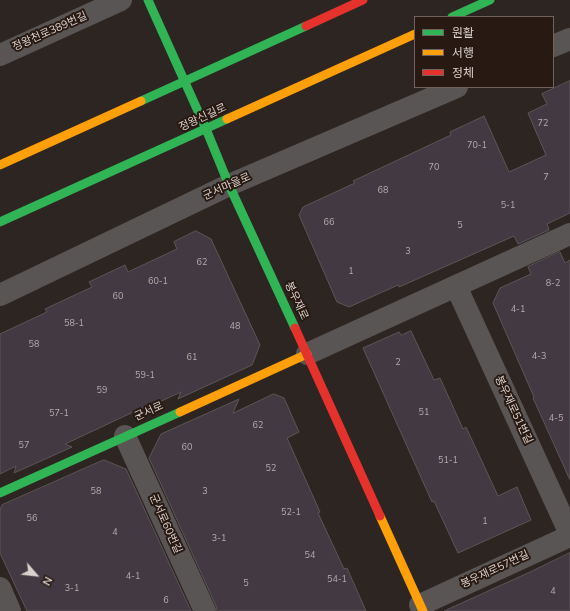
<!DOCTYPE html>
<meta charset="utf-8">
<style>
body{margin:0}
#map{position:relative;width:570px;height:611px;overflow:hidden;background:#2d2521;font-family:"Nunito Sans","Noto Sans KR",sans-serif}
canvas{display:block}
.legend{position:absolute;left:414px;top:16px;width:140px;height:72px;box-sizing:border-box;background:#281a13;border:1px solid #70635d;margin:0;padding:5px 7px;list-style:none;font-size:12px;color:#dbd1cc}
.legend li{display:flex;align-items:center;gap:8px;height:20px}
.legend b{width:20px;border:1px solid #70635d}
.north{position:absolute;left:16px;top:555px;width:40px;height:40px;-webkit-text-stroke:3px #281a13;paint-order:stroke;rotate:118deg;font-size:11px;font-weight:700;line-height:16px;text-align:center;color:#dbd1cc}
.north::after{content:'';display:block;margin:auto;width:14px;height:18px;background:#dbd1cc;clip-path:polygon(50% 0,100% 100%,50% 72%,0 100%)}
</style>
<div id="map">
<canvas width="570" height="611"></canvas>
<ul class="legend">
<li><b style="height:5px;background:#30b455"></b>원활</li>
<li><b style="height:5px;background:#ff9f0a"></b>서행</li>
<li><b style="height:5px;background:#e5322d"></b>정체</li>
</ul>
<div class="north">N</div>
</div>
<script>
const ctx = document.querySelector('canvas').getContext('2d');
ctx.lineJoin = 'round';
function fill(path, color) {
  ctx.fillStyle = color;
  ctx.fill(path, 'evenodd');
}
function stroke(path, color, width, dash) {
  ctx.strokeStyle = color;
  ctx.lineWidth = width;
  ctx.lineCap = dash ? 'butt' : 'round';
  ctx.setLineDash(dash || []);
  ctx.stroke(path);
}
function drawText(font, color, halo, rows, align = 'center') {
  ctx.font = font + ' "Nunito Sans","Noto Sans KR",sans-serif';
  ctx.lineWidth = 4;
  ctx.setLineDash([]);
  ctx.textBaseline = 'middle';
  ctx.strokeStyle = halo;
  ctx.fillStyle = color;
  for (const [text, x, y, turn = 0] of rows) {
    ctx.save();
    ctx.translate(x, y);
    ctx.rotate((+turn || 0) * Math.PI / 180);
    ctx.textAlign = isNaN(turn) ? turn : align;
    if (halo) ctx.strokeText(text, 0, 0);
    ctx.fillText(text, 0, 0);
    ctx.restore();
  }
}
const building = new Path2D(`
 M570,81V213L547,224L549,230L518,244L514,236L399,287L398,285L349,307L337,302L299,215L303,207L355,183L353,181L451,135L450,132L484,116L509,172L546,155L528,113L547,104L542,94Z
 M196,231L211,239L260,345L252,365L178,399L181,392L144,409V407L65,444L72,447L14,473L16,466L0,474V334L47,312L45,309L92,287L89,282L125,265L128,272L177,249L174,242Z
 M560,252L565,263L570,260V480L533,398L534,397L493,303L500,288L531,274L528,267Z
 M411,331L434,380L440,378L463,429L466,427L498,496L517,487L531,520L458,553L434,501L432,502L363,348L399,332L401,335Z
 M274,394L284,398L299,432L287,438L320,512L318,513L344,569L347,568L366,611H217L216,606L149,458L161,434L239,399L233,413Z
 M104,460L126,469L191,611H27L0,553V510L2,505Z
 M570,553V611H444L528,573Z`);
fill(building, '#423943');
stroke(building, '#5b5657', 1);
stroke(new Path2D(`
 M553,46L570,39
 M0,55L121,0
 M456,286L570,534
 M0,295L229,185L457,87
 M307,354L570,234
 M125,436L205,611
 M0,588L10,611
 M420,605L570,536`), '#595555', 22);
stroke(new Path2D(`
 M148,0L206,129L229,185L295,328
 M452,17L490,0
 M141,101L306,26
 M0,222L227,119
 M0,493L180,412`), '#30b455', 9);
stroke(new Path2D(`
 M227,119L415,34
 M0,165L141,101
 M180,412L307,354
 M380,516L423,611`), '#ff9f0a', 9);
stroke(new Path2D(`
 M306,26L363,0
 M295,328L380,516`), '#e5322d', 9);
drawText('9px', '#b5abaa', null, [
 ["72",543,124],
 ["70-1",477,146],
 ["70",434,168],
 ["7",546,178],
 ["68",383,191],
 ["5-1",508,206],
 ["66",329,223],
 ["5",460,226],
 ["3",408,252],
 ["62",202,263],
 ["1",351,272],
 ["60-1",158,282],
 ["8-2",553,284],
 ["60",118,297],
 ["4-1",518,310],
 ["58-1",74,324],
 ["48",235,327],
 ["58",34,345],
 ["4-3",539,357],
 ["61",192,358],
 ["2",398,363],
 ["59-1",145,376],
 ["59",102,391],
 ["51",424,413],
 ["57-1",59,414],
 ["4-5",556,419],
 ["62",258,426],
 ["57",24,446],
 ["60",187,448],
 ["51-1",448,461],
 ["52",271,469],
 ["58",96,492],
 ["3",205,492],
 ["52-1",291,513],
 ["56",32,519],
 ["1",485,522],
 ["4",115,533],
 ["3-1",219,539],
 ["54",310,556],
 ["4-1",133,577],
 ["54-1",337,580],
 ["5",246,584],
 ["3-1",72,589],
 ["4",553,592],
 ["6",166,601]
]);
drawText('11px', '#dbd1cc', '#281a13', [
 ["정왕천로389번길",50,32,-24],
 ["정왕신길로",203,118,-25],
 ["군서마을로",227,187,-24],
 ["봉우재로",296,301,65],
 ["봉우재로51번길",513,410,65],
 ["군서로",149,412,-24],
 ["군서로60번길",165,524,66],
 ["봉우재로57번길",495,570,-25]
]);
</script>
